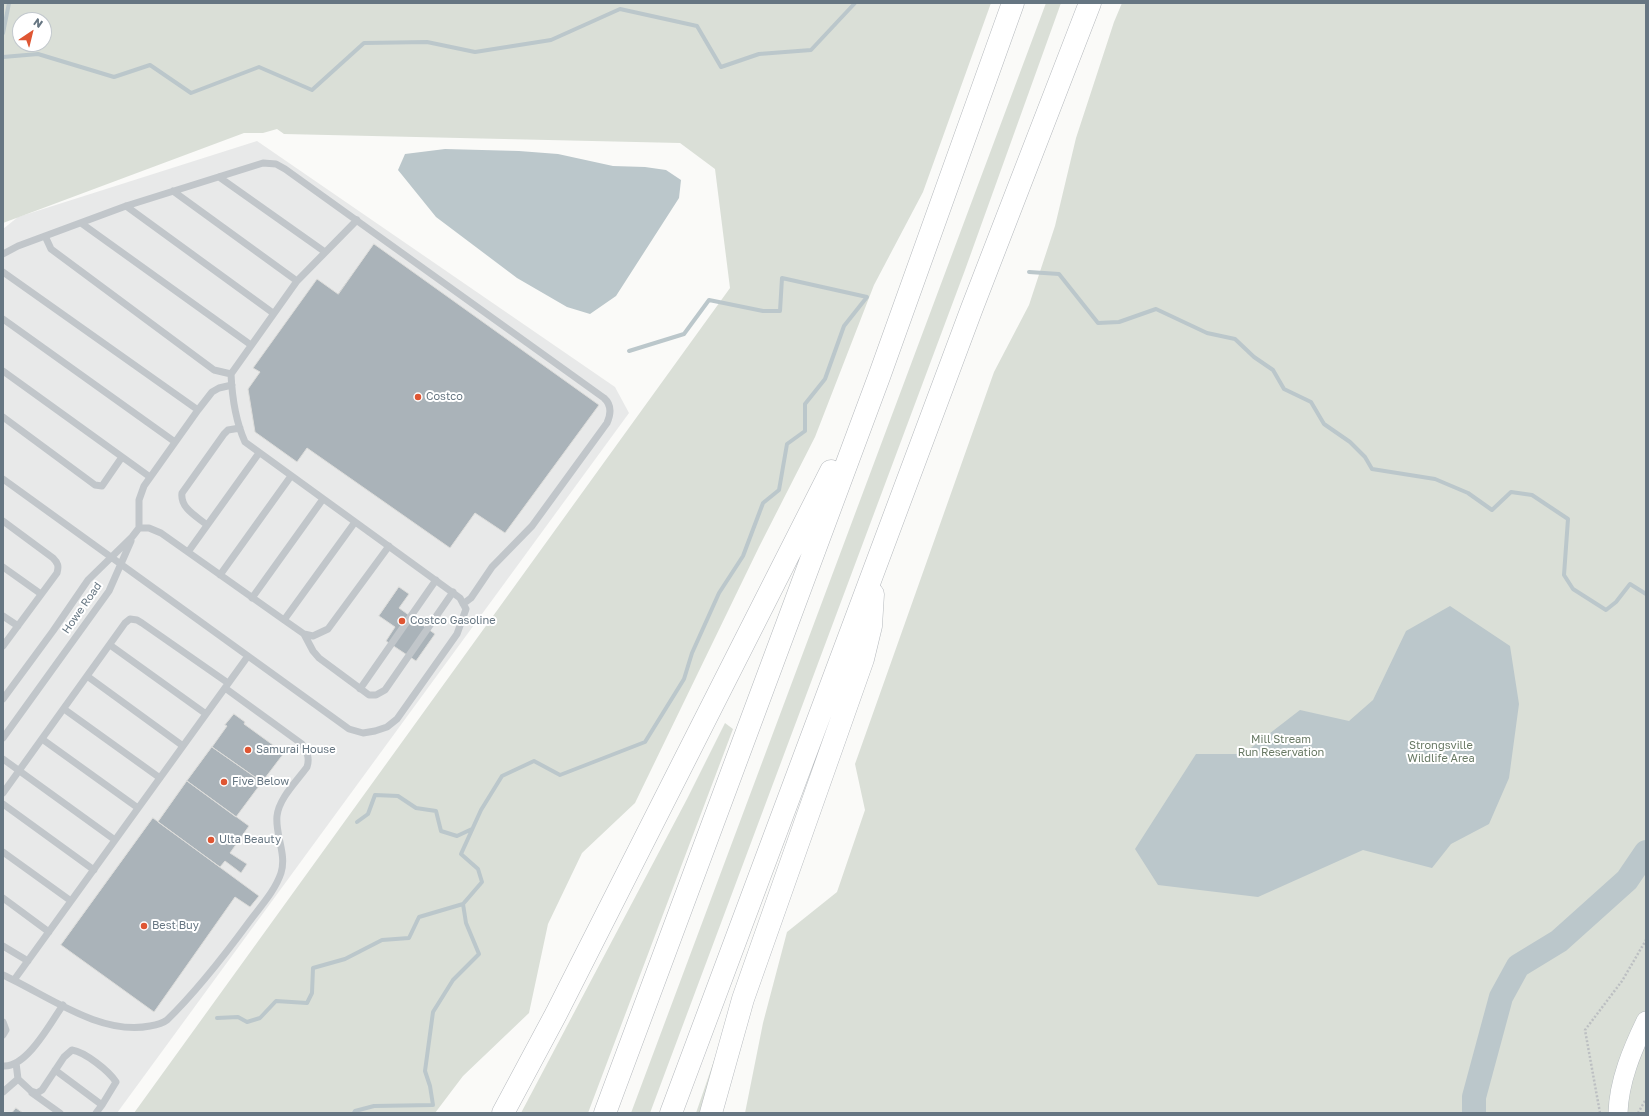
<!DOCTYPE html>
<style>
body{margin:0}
#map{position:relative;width:1649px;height:1116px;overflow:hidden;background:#fafaf8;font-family:"Golos Text",sans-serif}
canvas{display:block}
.frame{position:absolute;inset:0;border:4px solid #667682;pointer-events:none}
.north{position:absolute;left:12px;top:12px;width:40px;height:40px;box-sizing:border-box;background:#fff;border:1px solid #c2c8cd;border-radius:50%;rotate:35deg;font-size:11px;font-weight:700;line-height:16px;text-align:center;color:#667682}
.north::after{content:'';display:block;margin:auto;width:14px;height:18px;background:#df5633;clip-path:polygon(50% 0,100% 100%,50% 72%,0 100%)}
</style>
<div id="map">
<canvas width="1649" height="1116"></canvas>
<div class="frame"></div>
<div class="north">N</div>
</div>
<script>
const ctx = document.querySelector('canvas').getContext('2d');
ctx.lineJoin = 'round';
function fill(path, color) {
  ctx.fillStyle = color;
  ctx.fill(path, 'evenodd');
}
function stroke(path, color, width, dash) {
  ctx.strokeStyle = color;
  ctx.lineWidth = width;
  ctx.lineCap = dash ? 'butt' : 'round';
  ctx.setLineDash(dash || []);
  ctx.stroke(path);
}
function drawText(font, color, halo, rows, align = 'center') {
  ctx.font = font + ' "Golos Text",sans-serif';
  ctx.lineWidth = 4;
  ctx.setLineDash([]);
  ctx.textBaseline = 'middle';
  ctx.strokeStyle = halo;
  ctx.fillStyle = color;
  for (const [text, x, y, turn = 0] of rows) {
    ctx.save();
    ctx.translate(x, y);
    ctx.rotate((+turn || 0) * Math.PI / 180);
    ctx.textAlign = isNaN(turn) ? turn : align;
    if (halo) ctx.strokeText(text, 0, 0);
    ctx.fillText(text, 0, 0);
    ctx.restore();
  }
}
fill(new Path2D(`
 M257,141L615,387L629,413L117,1113H3V229L18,217Z`), '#e8e9e9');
fill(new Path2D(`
 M3,3H991L923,192L874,285L815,437L759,547L635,803L582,853L548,924L529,1013L463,1076L435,1113H134L730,288L715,169L680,143L284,134L277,129L263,133H244L3,223ZM20,20H44V44H20Z
 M1046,3H1061L965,270L650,1113H631Z
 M1122,3H1646V1113H745L763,1023L787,932L837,892L865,810L855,764L994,372L1029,305L1055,226L1076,138L1114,22Z
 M725,723L733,729L588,1113H521L687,799Z
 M720,1043L708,1113H696Z`), '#dadfd7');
fill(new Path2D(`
 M445,149L519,151L558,154L613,166L645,167L666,170L681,180L679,198L616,296L590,314L567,307L517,278L436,217L398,170L405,154Z
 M1450,606L1510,646L1519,704L1509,778L1489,824L1451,844L1432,868L1363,850L1258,897L1158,885L1135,849L1196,754H1243L1300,710L1349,721L1373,700L1406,631Z`), '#bbc7cb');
stroke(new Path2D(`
 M3,33L9,3
 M3,57L38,54L114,77L150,65L191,93L259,67L312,90L364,43L427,42L475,52L551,40L620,9L697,26L721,67L759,54L811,50L855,3
 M1029,272L1059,274L1098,323L1119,322L1156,309L1207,333L1235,339L1254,357L1273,370L1284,389L1311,402L1324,424L1350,442L1365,457L1372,469L1435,479L1468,493L1492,510L1511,492L1532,495L1568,519L1564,575L1573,589L1606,610L1616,602L1630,584L1646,594
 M357,822L368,814L375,795L398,796L416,808L436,811L441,831L457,836L472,829
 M217,1018L238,1017L247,1022L260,1018L276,1001L307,1003L312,993L313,968L345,959L382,940L409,938L419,917L463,904
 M354,1113L355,1111L374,1106L433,1105L430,1086L425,1071L433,1012L453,980L479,954L466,923L463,904L482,882L478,869L461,854L481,810L502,776L534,761L560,775L645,742L684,679L692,653L719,593L743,556L763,503L779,490L787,444L805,431V404L825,379L844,326L867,297L782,278L780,311H763L709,300L684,334L629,351`), '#bbc7cb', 4);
stroke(new Path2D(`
 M1474,1113V1097L1501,997L1518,966L1559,941L1627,880L1646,852`), '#bbc7cb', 24);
const building = new Path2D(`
 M374,244L599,405L505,533L475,513L450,548L307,448L297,462L255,432L248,389L260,372L253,368L317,279L338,294Z
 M399,587L409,594L399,608L435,634L416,661L386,641L395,627L379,616Z
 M234,714L245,722L244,724L284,753L262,782L212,747L227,726L225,725Z
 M212,747L262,782L236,817L187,781Z
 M187,781L249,826L230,853L247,864L241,873L225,861L220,867L158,822Z
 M153,818L259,896L250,907L235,897L154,1012L61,945Z
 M16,1108L23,1113H12Z`);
fill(building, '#aab3b9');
stroke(building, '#dcdcda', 1);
const secondary = new Path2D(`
 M1618,1113C1619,1081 1632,1050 1646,1021`);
const highway = new Path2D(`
 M503,1113L556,1014L831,471
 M605,1113L879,377L1013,3
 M671,1113L972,308L1090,3
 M711,1113L743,999L863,659L871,626L873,594`);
stroke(secondary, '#b4babe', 20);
stroke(highway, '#b5b9bd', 23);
stroke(new Path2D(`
 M1600,1113L1585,1030L1622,981L1646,940
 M1638,1113L1646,1099`), '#bcbfc2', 2.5, [2, 2]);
stroke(new Path2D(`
 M219,177L325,252
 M173,191L297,281
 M126,206L273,313
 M81,223L251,345
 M45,236L51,249L214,370L231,374
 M3,254L18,246L126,206L263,163L276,164L285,169L604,398C612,405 611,414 607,423L532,526L492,567L471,598L463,604
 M3,272L198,410
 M3,319L175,442
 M3,371L150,477
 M3,417L95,485L102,486L122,457
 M3,479L349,729L363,733L375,731L387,727L397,719L457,634L466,609L460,598L245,442C236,422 232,396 231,374L297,281L357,220
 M3,521L53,558C58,563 59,566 57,573L3,646
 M207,525C196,516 180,508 182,493L224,434L228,430L240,428
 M139,528V500L144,486L198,410L212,392L219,388L232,385
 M188,552L259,453
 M3,567L41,594
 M220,575L291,476
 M252,598L323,499
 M3,616L18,626
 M284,620L355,522
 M304,634L313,636L328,629L389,546
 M110,645L206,714
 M87,676L183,746
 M360,689L436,580
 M3,699L53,631L88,580L132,537L139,528H149L161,533L284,620L304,634L313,651L319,658L369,695H376L385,690L453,592
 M64,709L160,778
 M3,738L109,591L131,541
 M42,739L138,808
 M3,759L115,840
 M3,793L125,623L130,619L137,620L142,623L228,683
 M3,804L94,870
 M3,852L71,901
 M3,898L49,932
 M3,946L28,961
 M3,975C47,995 100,1036 150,1026C156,1025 162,1024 167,1020C198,990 224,956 249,922C260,907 275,891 281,873C287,854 275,835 277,816C279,798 297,781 307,767C310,758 307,752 302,744L225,688
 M14,980L248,656
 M3,1022L6,1030L3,1035
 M3,1066C27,1068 51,1022 63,1005
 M18,1079L31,1091L37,1093L42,1090L64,1057L72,1050C85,1052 109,1071 116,1082L102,1105L55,1070
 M3,1092L18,1079L16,1063
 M32,1093L60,1113
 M96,1113L102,1105`), '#c1c6ca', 7);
stroke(secondary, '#fff', 19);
stroke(highway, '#fff', 22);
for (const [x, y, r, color] of [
 [418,397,4,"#df5633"],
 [402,621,4,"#df5633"],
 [248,750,4,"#df5633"],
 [224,782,4,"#df5633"],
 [211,840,4,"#df5633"],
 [144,926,4,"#df5633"]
]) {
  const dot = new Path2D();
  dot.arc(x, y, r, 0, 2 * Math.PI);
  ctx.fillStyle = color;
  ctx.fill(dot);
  stroke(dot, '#fff', 1.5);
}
drawText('11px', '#667682', '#fff', [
 ["Costco",426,397],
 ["Costco Gasoline",410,621],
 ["Samurai House",256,750],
 ["Five Below",232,782],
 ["Ulta Beauty",219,840],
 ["Best Buy",152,926]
], 'left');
drawText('11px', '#667682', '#fff', [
 ["Howe Road",82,608,-55]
]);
drawText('11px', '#697a65', '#fff', [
 ["Mill Stream",1281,740],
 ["Run Reservation",1281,753],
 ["Strongsville",1441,746],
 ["Wildlife Area",1441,759]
]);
</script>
